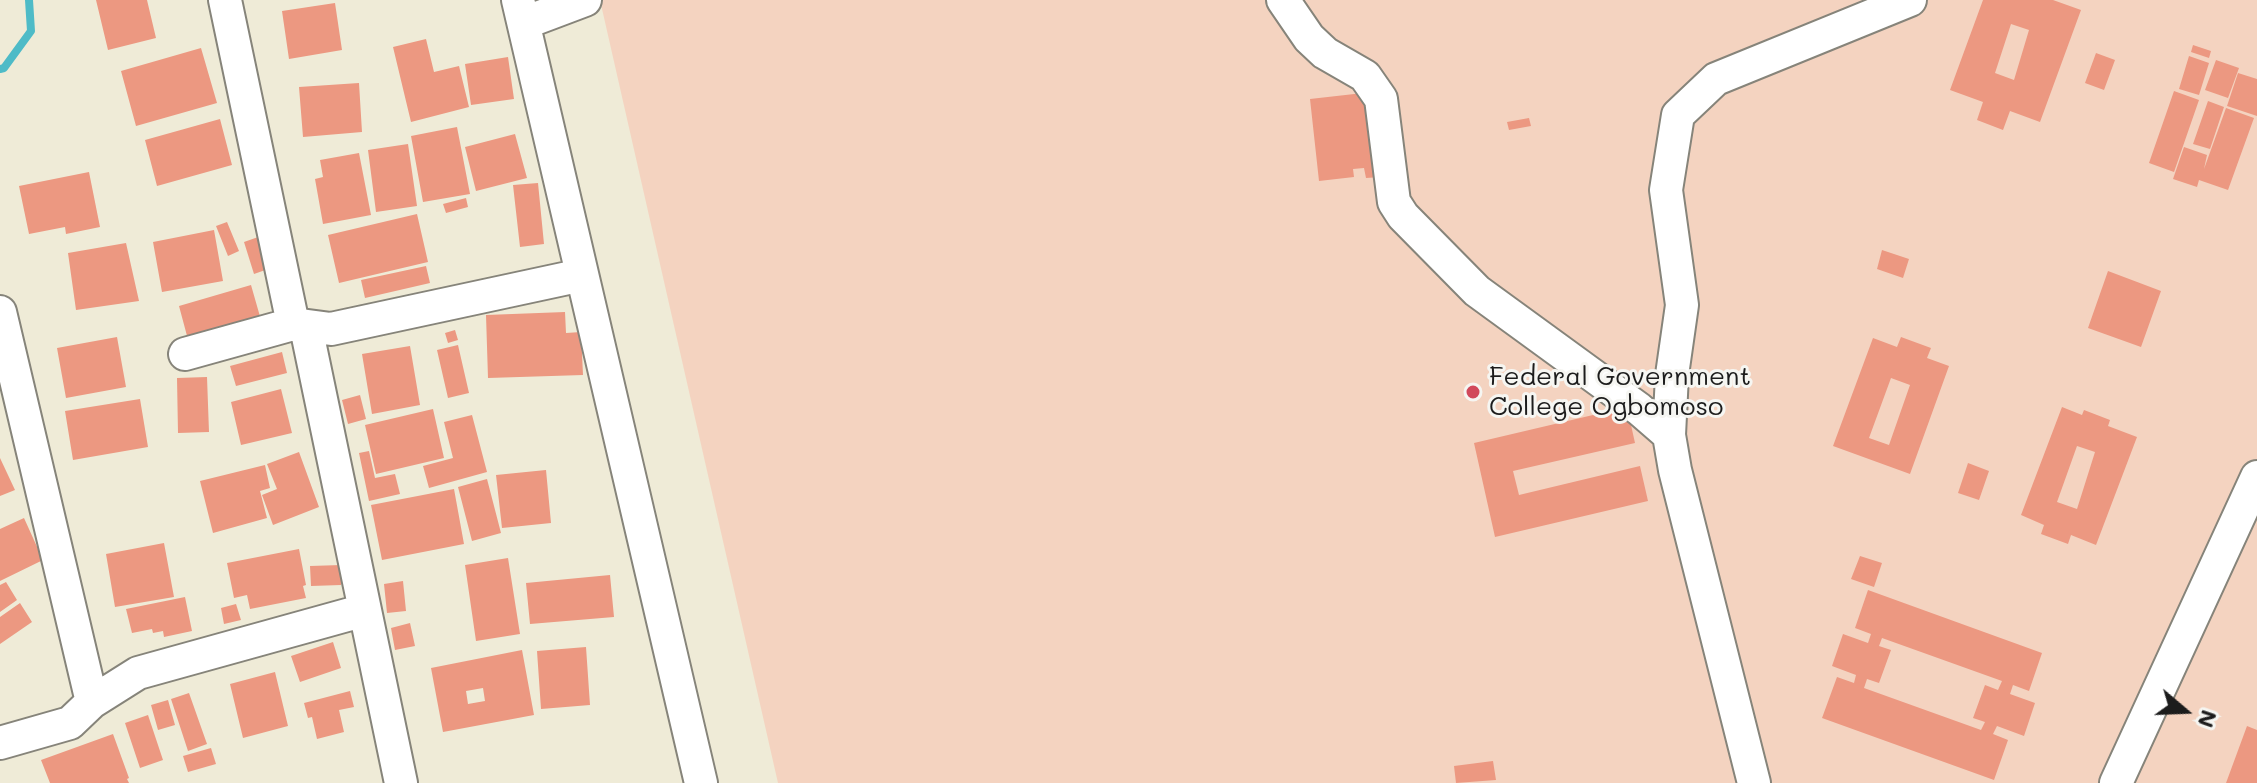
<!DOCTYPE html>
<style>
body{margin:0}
#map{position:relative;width:2257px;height:783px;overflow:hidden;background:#efebd7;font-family:Mali,sans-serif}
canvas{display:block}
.north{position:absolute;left:2145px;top:671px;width:80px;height:80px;-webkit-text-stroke:6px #f6f6f2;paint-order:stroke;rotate:109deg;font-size:22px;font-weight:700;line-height:32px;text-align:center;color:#1c1c1c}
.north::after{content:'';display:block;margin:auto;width:28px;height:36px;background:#1c1c1c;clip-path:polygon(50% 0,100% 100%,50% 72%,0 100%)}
</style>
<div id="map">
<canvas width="2257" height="783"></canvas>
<div class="north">N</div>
</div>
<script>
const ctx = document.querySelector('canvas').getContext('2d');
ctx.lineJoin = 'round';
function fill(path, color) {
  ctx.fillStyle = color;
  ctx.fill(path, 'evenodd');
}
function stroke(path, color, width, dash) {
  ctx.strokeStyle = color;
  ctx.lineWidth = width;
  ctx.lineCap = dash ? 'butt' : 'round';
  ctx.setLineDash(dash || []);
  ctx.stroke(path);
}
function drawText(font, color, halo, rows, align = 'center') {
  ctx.font = font + ' Mali,sans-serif';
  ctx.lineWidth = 6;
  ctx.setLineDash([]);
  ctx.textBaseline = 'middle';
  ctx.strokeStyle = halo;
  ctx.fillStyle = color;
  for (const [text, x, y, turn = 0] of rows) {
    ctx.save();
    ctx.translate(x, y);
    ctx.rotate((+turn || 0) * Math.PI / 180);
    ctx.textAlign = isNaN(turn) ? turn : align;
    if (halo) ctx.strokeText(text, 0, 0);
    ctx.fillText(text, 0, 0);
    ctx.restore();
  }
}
fill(new Path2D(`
 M600,0H2257V783H778Z`), '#f4d3c0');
stroke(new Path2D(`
 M0,69L4,68L31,31L29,0`), '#4ebbc7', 8);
fill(new Path2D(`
 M96,0H147L156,38L108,50Z
 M1983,0H2053L2081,10L2040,122L2010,111L2003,130L1977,120L1983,102L1950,90ZM2011,24L2029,30L2014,80L1995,73Z
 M335,3L342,50L289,59L282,11Z
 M426,39L434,72L459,66L469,107L411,122L393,47Z
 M2193,45L2211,51L2209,58L2191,52Z
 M201,48L217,103L136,126L121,71Z
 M2096,53L2115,60L2104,90L2085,83Z
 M2189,56L2209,63L2199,95L2179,89Z
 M508,57L514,99L471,105L465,64Z
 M2216,60L2239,68L2228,98L2205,90Z
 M2238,73L2257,79V116L2227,106Z
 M359,83L362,132L303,137L299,87Z
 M2174,91L2199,100L2174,172L2149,163Z
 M1372,92L1381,177L1366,178L1364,168L1353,169L1354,177L1319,181L1310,99Z
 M2208,101L2224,107L2210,149L2193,144Z
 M2226,108L2254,118L2228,190L2199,180L2197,187L2173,179L2184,147L2207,155L2204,169Z
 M1529,118L1531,126L1509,130L1507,122Z
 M220,119L232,165L157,186L145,140Z
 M457,127L470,194L423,202L411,136Z
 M515,134L527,178L476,191L465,147Z
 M408,144L417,206L376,212L368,150Z
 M359,153L371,215L323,224L315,179L323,177L320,160Z
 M89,172L100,227L66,234L65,227L29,234L19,186Z
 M538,183L544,244L520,247L513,185Z
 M466,198L468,207L446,213L443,204Z
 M417,214L428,262L339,283L328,235Z
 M227,222L239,251L228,256L216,226Z
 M214,230L223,281L162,292L153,242Z
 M261,236L271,268L254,274L244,242Z
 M126,243L139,301L76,310L68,253Z
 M1882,250L1909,259L1903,278L1877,269Z
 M426,266L430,283L365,298L361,280Z
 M2108,271L2161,291L2141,347L2088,328Z
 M251,285L263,327L190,347L179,306Z
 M565,312L566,333L581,332L583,375L488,378L486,315Z
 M455,330L458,340L448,343L445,333Z
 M117,337L126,387L66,398L57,348Z
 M1901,337L1931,348L1927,358L1949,366L1910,474L1833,446L1873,338L1897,347ZM1891,378L1910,385L1889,445L1869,438Z
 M458,345L469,393L448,398L437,350Z
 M410,346L420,405L372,414L362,354Z
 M282,352L287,373L236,386L230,366Z
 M207,377L209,432L178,433L177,378Z
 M281,389L292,433L241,445L231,402Z
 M360,395L366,419L348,424L342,400Z
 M140,399L148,447L73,460L65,411Z
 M1627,407L1635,443L1513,471L1519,495L1640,466L1648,501L1495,537L1474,443Z
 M2062,407L2082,415L2084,410L2110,420L2108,426L2137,437L2096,545L2071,535L2068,544L2041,534L2044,525L2021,515ZM2077,446L2095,452L2077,509L2057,502Z
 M433,409L444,458L376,474L365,425Z
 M472,415L487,472L429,488L423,466L453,458L444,422Z
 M369,451L375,478L395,474L400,494L369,501L359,453Z
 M299,452L319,507L273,525L262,495L277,489L267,464Z
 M0,458L15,490L0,496Z
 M1968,463L1989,471L1979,500L1958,493Z
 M265,465L270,488L260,491L267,518L213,533L200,481Z
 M546,470L551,523L502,528L496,475Z
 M487,479L501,533L472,541L458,487Z
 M454,489L464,544L382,560L371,505Z
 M24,518L43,560L0,581V529Z
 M164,543L174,597L115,607L106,554Z
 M299,549L306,585L303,586L306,598L250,609L247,595L234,598L227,563Z
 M1860,556L1882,563L1874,587L1851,579Z
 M508,558L520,634L476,641L465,565Z
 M341,565V585L311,586L310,566Z
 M610,575L614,617L530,624L526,583Z
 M403,581L406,611L387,613L384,584Z
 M6,582L17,600L0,612V585Z
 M1868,590L2042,653L2029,691L2013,685L2010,694L2035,703L2024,736L1997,726L1993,734L2008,740L1994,780L1822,718L1837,677L1854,683L1856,675L1832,666L1843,634L1868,643L1871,634L1855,628ZM1882,638L2002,681L1998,690L1985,685L1973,718L1985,722L1981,730L1864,688L1867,679L1879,683L1891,650L1879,646Z
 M185,597L192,631L164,637L163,631L153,633L152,629L132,633L126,609Z
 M20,603L32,622L0,644V617Z
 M236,604L241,620L224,624L221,608Z
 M410,623L415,646L395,650L391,628Z
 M333,642L341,668L300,682L291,656Z
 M586,647L590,705L541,709L537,651Z
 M522,650L534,715L443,732L431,668ZM483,688L485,701L468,704L466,691Z
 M275,672L288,726L243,738L230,684Z
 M350,691L354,707L339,710L344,732L317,739L312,717L308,718L304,703Z
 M189,693L207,744L188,751L171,699Z
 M168,700L175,725L158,730L151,705Z
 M148,715L163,760L140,768L125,723Z
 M2247,726L2257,730V783H2226Z
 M113,734L129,778L127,779L129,783H50L41,760Z
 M211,748L216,764L188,772L183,756Z
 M1493,761L1496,780L1456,783L1454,766Z`), '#ec9881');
const street = new Path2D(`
 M225,0L293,324L331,329L582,275
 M518,0L701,783
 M1283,0L1309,38L1325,53L1365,76L1381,99L1394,202L1403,216L1477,291L1639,409L1669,435L1675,470L1754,783
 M524,23L585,0
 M0,312L92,702
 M306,327L401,783
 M185,354L293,324
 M1669,435L1672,375L1682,305L1666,190L1678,115L1716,79L1910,0
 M0,743L70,723L92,702L138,673L365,610
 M2116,783L2257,477`);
stroke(street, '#86847a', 36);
stroke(street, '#fff', 32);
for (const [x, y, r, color] of [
 [1473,392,8,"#d1495b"]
]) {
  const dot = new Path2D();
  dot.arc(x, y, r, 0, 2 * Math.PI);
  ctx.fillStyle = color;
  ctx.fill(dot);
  stroke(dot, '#f6f6f2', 3);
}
drawText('26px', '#1c1c1c', '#f6f6f2', [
 ["Federal Government",1489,377],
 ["College Ogbomoso",1489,407]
], 'left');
</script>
